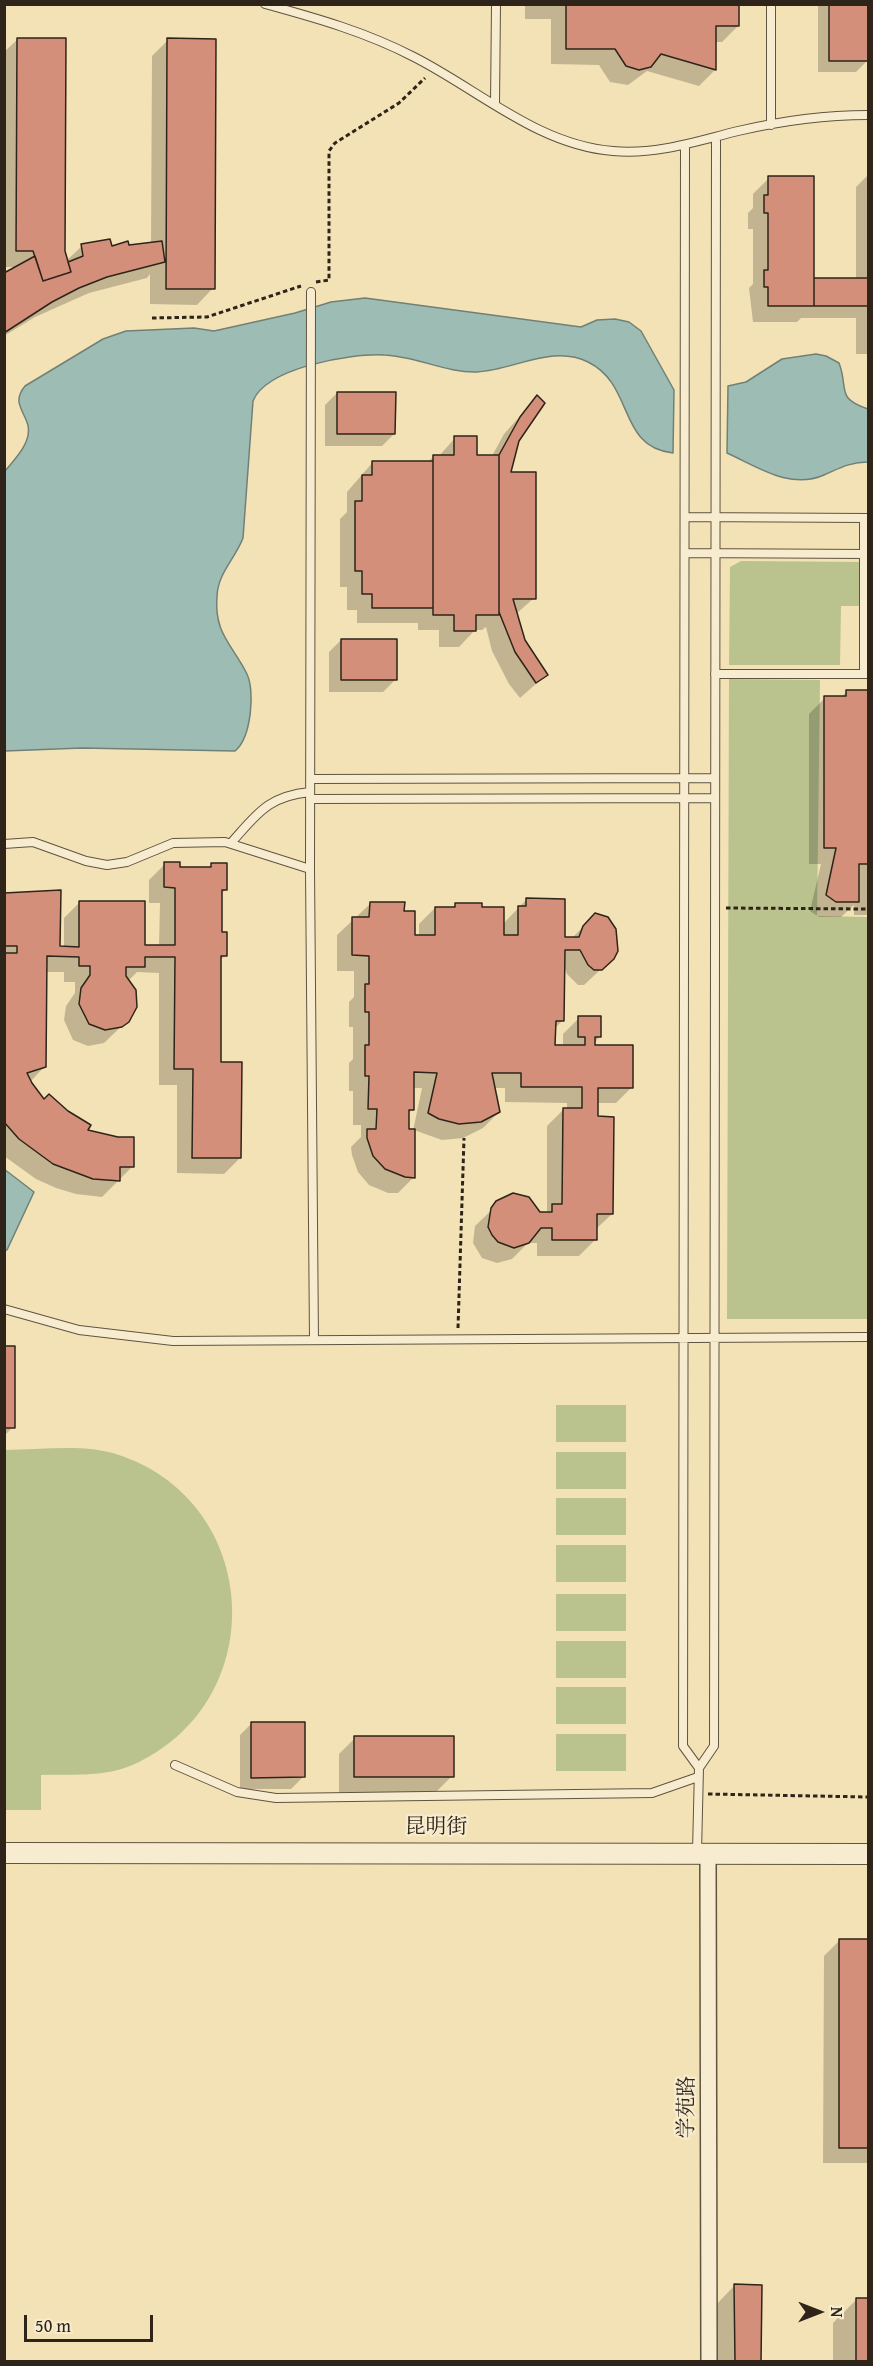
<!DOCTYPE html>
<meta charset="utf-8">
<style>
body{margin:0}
#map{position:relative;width:873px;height:2366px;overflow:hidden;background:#f3e2b5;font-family:"Gentium Book Plus",serif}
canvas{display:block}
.frame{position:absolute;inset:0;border:6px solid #2e2419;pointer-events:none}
.north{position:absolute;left:789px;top:2282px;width:60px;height:60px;-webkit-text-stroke:4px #f7eccf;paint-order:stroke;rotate:90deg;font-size:16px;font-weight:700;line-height:24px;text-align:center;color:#2e2419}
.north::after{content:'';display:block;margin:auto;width:21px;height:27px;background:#2e2419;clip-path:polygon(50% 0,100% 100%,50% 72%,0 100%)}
.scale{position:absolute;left:24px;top:2315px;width:129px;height:27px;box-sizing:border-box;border:3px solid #2e2419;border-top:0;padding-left:8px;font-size:18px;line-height:21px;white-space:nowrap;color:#2e2419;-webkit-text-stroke:4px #f7eccf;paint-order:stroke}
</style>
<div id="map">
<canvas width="873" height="2366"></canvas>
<div class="frame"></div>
<div class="north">N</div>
<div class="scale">50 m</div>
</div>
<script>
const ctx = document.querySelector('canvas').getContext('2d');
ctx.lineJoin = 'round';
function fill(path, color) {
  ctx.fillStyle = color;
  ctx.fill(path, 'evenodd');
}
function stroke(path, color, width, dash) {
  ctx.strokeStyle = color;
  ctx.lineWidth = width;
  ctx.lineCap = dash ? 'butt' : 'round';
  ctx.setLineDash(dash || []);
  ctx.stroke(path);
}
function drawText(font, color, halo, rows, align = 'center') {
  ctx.font = font + ' "Gentium Book Plus","Noto Serif SC",serif';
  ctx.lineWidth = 4.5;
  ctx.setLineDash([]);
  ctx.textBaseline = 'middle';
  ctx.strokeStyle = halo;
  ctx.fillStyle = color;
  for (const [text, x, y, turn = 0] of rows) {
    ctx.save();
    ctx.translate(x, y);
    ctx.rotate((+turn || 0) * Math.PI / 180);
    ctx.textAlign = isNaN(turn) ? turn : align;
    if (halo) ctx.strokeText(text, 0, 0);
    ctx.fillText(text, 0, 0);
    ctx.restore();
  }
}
fill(new Path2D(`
 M741,561L868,562V606H841L840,665H729L730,567Z
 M729,679L820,680L817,916L868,917V1319H727Z
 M556,1405H626V1442H556Z
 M5,1450C42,1450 86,1443 122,1456C261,1505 271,1698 139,1762C107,1778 75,1774 41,1775V1810H5Z
 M556,1452H626V1489H556Z
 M556,1498H626V1535H556Z
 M556,1545H626V1582H556Z
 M556,1594H626V1631H556Z
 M556,1641H626V1678H556Z
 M556,1687H626V1724H556Z
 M556,1734H626V1771H556Z`), '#bac38e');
const water = new Path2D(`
 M365,298L581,327L597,320L615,319L629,322L641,331L674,390L673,453C617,447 635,385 588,362C553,344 514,370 477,372C446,373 416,356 384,355C350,353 266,368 253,401L243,538C235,559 218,573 217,596C214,633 231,643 246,672C256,690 251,738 235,751L82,748L5,751V471C14,460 32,443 28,425C23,409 12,402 25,386L103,339L126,331L194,328L214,331L295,313L331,302Z
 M816,354L826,356L839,363C849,389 835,398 868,409V462C850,462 840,468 824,475C790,490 758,467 727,453L728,386L746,382L782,359Z
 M4,1169L34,1192L7,1250H4Z`);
fill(water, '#9dbdb4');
stroke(water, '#718076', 1.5);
fill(new Path2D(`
 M525,4H738V26L722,42H715V70L699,86L647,71L628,85L610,82L599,65L551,64V19H525Z
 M818,4H868V60L856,72H818Z
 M18,39L66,261L82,246L111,248L151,244L152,56L168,40L213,288L197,305L150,304V274L147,278L89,293L35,317L4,336V277L20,267H4V52Z
 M868,175V354H856V318H801L797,322H753L749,288L753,284V229H748V213L753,208V194L769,178L813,280H856V187Z
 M337,393L394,434L382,446H325V405Z
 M537,397L518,440L510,473L534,598L516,614L524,641L546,675L520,698L509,684L492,651L486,627L482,630H475L459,647H439V630H418V623H357V610H347V587H340V519L347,512V492L373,462H428L434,456H439L455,438L475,456H492L504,434Z
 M341,640L395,680L383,692H329V652Z
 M847,691H868V915H854V905L841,917H819L810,911L821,864H809V714L825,698H841Z
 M165,864L178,868H208L212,865L226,889L220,895V933L225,955L220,961L219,1064L240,1158L224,1174L177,1173V1085H159V973L137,972L128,981L127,1021L104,1043L88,1046L73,1040L64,1020L66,1006L75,993V982H64V972H45V1066L31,1081L44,1102L133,1166L102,1197L76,1194L56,1188L36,1179L4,1156V894L59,948H64V918L80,902L144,946H159L160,903H149V880Z
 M526,900L563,938H572L595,915L607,919L617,936L613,958L584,985H578L567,974L563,964V1020L554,1029V1046H563V1034L579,1018L599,1037L593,1046L632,1087L616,1103H596L612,1214L595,1230V1240L579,1256H537V1243H528L512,1259L497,1263L482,1258L473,1243L475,1226L505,1197L513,1195L540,1214L547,1212V1126L563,1110H567V1103L505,1102V1088H494L499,1112L483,1128L463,1138L442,1140L414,1130V1177L398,1193H388L369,1185L358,1172L352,1155L351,1147L361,1137V1125H353V1091H349V1063L353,1059V1027H349V1002L354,997V971H337V935L370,904L403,913L414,937H419V924L435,908H452L456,904L480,908L503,924ZM413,1088H422L413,1131H407V1114L413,1109Z
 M4,1348L13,1427L4,1436Z
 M252,1723L303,1777L291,1789H240V1735Z
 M355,1738L452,1776L436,1792H339V1754Z
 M840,1940H868V2163H823L824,1956Z
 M735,2285L759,2362H712V2309Z
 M856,2300H868V2362H833V2323Z`), '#0003');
const building = new Path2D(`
 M566,4H739V26H716V70L661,54L651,67L639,70L626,66L615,49H566Z
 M829,4H868V61H829Z
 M17,38H66L65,251L71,272L43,281L33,251H16Z
 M167,38L216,39L215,289H166Z
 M768,176H814V306H768V287H764V270H768V213H764V195H768Z
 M110,239L112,246L128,241L129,245L162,241L165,262L107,277L79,288L52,302L4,333V273L35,256L43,281L71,272L68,262L83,256L81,244Z
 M814,278H868V306H814Z
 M337,392H396L395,434H337Z
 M537,395L545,403L519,441L511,472H536V599H513L525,640L548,675L536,683L515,652L499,612V455L520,417Z
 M454,436H477V455H499V615H476V631H454V615H433V455H454Z
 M372,461H433V608H372V594H362V571H355V501H362V475H372Z
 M341,639H397V680H341Z
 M846,690H868V864H859V902H836L826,895L836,848H824V696H846Z
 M164,862H180V867H211V863H227V890H222V932H227V956H221V1062H242L241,1158H192L193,1069H174L175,957H145V967H126V976L136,990L137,1007L129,1022L122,1027L105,1030L89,1024L79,1004L81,988L90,975V966H79V957L47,956L46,1067L27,1073L32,1083L44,1099L49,1094L68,1111L91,1125L88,1130L118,1137H134V1167H120V1181L93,1179L53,1164L19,1139L4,1122V953H17V946H4V893L61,890L60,946L79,947V901H145V945H175V888L164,887Z
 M526,898L565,899V937H579L583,926L595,913L608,917L616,929L618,951L614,959L602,970H594L588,965L580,950H565L564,1021H556L555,1045H585V1037H578V1016H601V1037H595V1045H633V1088H598V1116L614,1117L613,1214H597V1240H552V1228H541L529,1243L514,1248L498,1242L492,1235L488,1227L491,1208L496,1201L513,1193L529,1197L540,1212H552V1204H562L563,1108H582V1087H521V1073H492L500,1112L481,1122L459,1124L439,1119L428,1113L437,1073L414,1072V1110H409V1129H415V1178L405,1177L385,1169L373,1156L367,1138V1129H376L377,1109H368L369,1076H365V1045H369V1012H365V984H369V956L352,955V917H369L370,902H405L404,911H415V935H435V907H455V903H482V907H504V935H518V906H526Z
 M4,1346H15V1428H4Z
 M251,1722H305V1777L251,1778Z
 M354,1736H454V1777H354Z
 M839,1939H868V2148H839Z
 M734,2284L762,2285L761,2362H735Z
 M856,2298H868V2362H856Z`);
fill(building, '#d38f79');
stroke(building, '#2e2419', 1.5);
const service = new Path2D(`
 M265,4C316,18 366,32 414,57C479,90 538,145 613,151C657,155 697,141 738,131C781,121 825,115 868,115
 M771,4V125
 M495,104L496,4
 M685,145L683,1746L699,1768
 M311,292L310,869L314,1340
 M685,517L868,518
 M864,518V674
 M685,553L868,554
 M715,674H867
 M310,779L715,778
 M310,799L715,798
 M231,843C257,814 268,796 310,792
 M4,844L33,842L86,861L107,865L127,862L173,843L225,842L310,869
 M4,1309L79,1330L173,1341L868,1337
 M175,1765L237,1792L276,1798L652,1793L698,1777
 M697,1852L699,1768L714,1746L716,138`);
const minor = new Path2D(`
 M708,1852L709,2362`);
const tertiary = new Path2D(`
 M4,1853L868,1854`);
stroke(service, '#5f5440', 10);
stroke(minor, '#5f5440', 18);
stroke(tertiary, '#5f5440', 22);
stroke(new Path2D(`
 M316,282L329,280V151L335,143L399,103L425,78
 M152,318L207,317L301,286
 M726,908L868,909
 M458,1328L464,1138
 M708,1794L868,1797`), '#2e2419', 3, [4.5, 3]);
stroke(service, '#f7eccf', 8);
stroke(minor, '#f7eccf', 15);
stroke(tertiary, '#f7eccf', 20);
drawText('21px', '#2e2419', '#f7eccf', [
 ["昆明街",436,1828],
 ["学苑路",688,2107,-90]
]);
</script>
